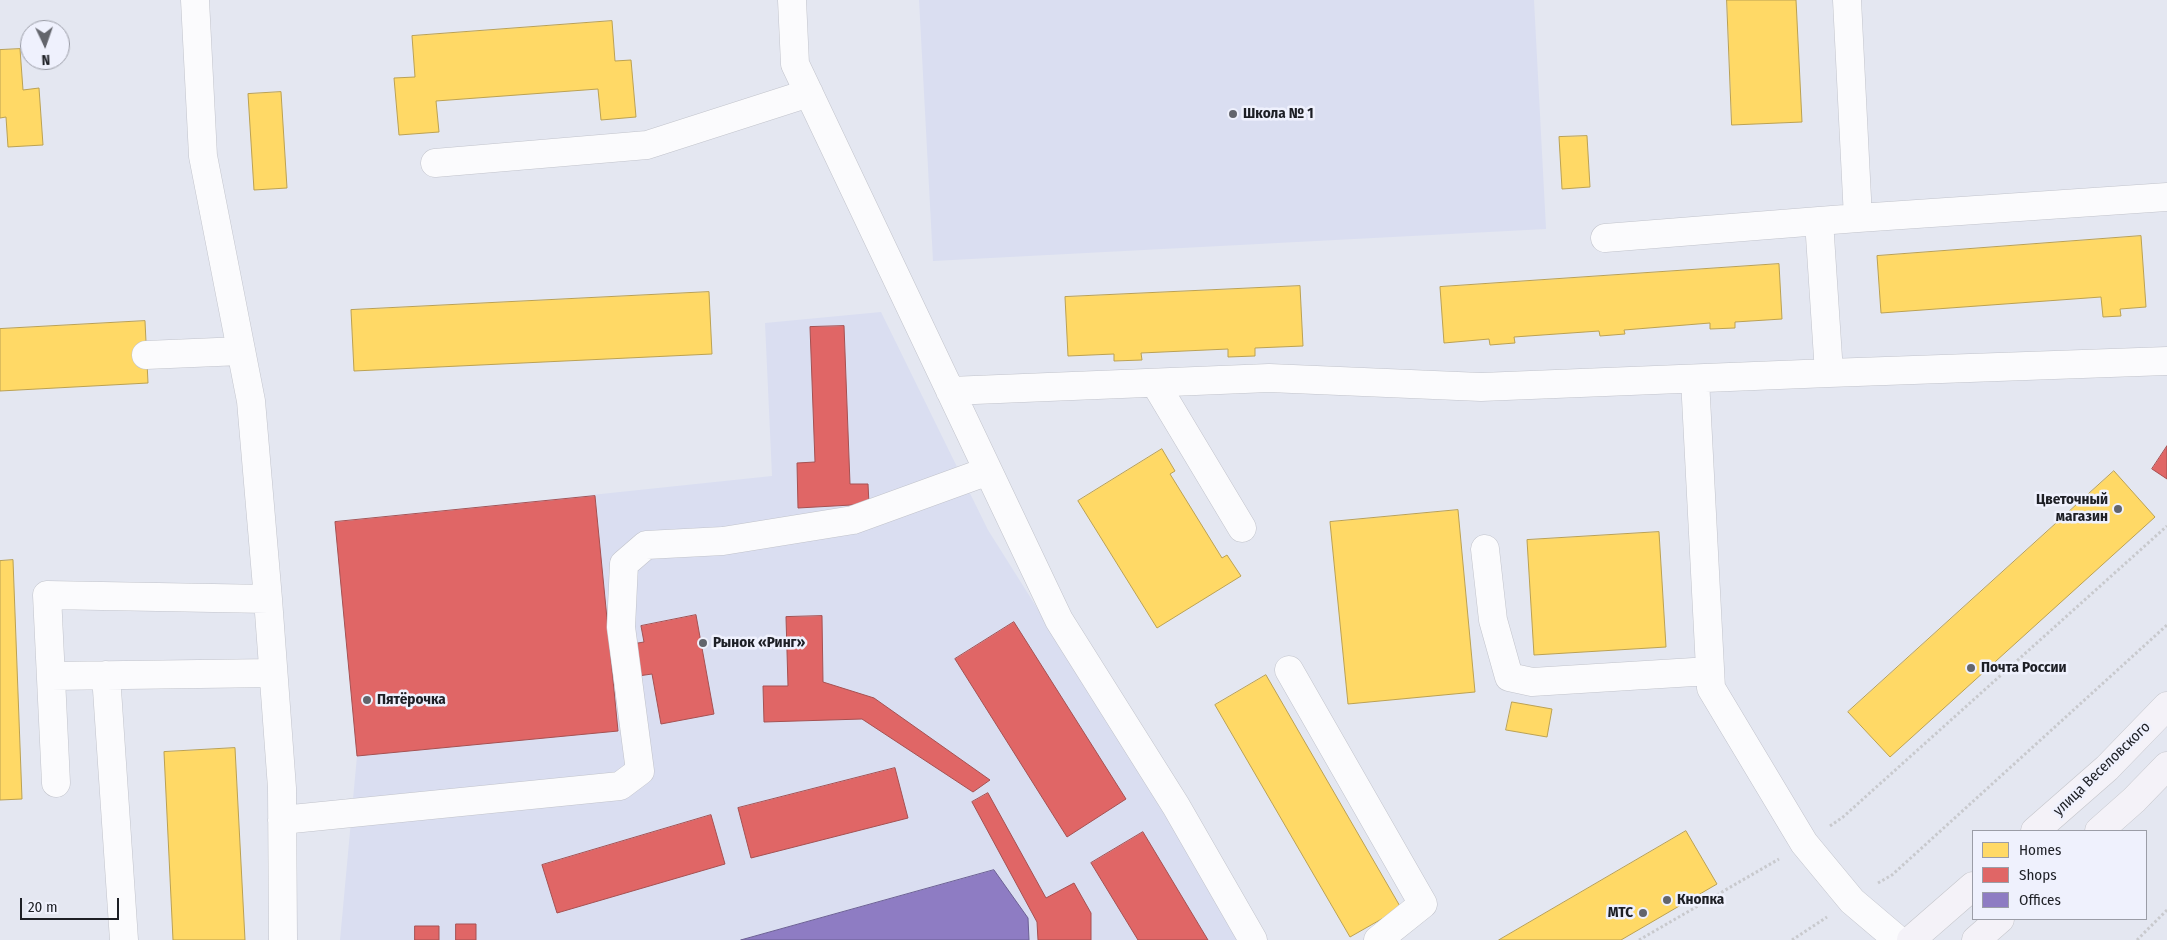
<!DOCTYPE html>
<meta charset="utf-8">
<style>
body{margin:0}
#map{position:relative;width:2167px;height:940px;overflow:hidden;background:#e4e7f1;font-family:"Fira Sans Condensed",sans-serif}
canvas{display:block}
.legend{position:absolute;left:1972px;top:830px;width:175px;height:90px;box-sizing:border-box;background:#eff1fd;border:1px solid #9b9da7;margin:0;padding:6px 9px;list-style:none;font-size:15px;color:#1d1f25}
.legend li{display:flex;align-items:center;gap:10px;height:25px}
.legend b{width:25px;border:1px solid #9b9da7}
.north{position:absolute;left:20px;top:20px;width:50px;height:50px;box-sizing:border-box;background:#eff1fd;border:1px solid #9b9da7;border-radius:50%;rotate:177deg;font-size:14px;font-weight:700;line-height:20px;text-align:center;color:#1d1f25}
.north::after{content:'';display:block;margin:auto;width:18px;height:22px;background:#63656c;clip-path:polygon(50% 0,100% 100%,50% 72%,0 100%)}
.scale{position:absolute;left:20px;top:898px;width:99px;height:22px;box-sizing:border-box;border:2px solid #1d1f25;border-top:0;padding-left:6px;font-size:15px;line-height:18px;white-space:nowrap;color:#1d1f25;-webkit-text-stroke:4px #eff1fd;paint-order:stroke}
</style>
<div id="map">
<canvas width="2167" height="940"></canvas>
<ul class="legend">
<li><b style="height:14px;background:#ffd966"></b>Homes</li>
<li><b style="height:14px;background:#e06666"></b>Shops</li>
<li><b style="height:14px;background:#8e7cc3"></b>Offices</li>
</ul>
<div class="north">N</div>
<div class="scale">20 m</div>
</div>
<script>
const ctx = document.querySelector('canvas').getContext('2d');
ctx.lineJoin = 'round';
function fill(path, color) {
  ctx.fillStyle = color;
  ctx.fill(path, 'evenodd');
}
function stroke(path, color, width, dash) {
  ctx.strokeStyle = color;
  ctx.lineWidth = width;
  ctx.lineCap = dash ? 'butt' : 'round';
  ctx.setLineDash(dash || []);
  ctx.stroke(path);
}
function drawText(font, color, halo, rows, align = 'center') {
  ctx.font = font + ' "Fira Sans Condensed",sans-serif';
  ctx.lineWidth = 5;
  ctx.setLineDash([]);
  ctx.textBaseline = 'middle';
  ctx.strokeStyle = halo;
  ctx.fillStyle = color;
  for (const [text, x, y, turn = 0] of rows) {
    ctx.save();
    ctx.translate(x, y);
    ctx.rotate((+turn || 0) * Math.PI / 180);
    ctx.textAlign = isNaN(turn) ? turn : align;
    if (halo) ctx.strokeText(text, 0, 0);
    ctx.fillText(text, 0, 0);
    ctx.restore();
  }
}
fill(new Path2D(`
 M919,0H1534L1546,229L933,261Z
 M881,312L988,530L1246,940H340L357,756L335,522L772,476L765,323Z`), '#dadef1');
const homes = new Path2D(`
 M1727,0H1796L1802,122L1732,125Z
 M612,21L615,61L631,60L636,117L601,120L598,89L436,101L439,132L399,135L394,78L415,77L412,36Z
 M20,49L23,90L39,88L43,145L8,147L6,117L0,118V50Z
 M281,92L287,188L254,190L248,94Z
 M1587,136L1590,187L1562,189L1559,137Z
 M2141,236L2146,307L2120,309L2121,316L2103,317L2101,297L1881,313L1877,256Z
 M1779,264L1782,319L1735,322V328L1710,329V323L1624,330L1625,334L1600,336L1599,331L1514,337L1515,343L1502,344L1490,345L1489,339L1444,343L1440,287Z
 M1300,286L1303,346L1255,348V356L1228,357V349L1141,353L1142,360L1114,361V354L1068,356L1065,297Z
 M709,292L712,354L354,371L351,310Z
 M145,321L148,383L0,391V329Z
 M1162,449L1175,471L1170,474L1222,558L1227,555L1241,576L1157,628L1078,501Z
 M2114,471L2155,517L1890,757L1848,712Z
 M1458,510L1475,692L1348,704L1330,522Z
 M1659,532L1666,647L1534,655L1527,540Z
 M13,560L22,799L0,800V561Z
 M1266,675L1401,908L1350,937L1215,705Z
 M1512,702L1552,709L1547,737L1506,730Z
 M235,748L245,940H173L164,752Z
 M1686,831L1717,884L1621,940H1499Z`);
fill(homes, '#ffd966');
stroke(homes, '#bba152', 1);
const shops = new Path2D(`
 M844,326L850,484H868L869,504L798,508L797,463L815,462L810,327Z
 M2167,446V479L2152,469Z
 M595,496L618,731L357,756L335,522Z
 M696,615L714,714L661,724L652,674L638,676L632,644L644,642L641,626Z
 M822,616L823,682L874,698L990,780L973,792L862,719L764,722L763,686H788L786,617Z
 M1014,622L1126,799L1067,837L955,659Z
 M895,768L908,818L751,858L738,808Z
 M988,793L1046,898L1074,883L1091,913V940H1038L1037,922L972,802Z
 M711,815L725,864L557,913L542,865Z
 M1143,832L1208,940H1138L1091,863Z
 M456,924H476V940H456Z
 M415,926H439V940H415Z`);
fill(shops, '#e06666');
stroke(shops, '#a65152', 1);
const offices = new Path2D(`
 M994,870L1028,918L1029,940H741Z`);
fill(offices, '#8e7cc3');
stroke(offices, '#6c6094', 1);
const minor = new Path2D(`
 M195,0L203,156L251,401L268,599L282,788L283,940
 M792,0L795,64L1059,620L1176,806L1253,940
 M1847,0L1858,218L1819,221L1829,373L2167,361
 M435,163L647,145L809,93
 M1858,218L2167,197
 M1605,238L1819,221
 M146,355L241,351
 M1695,379L1711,688L1804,843L1852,901L1898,940
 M1155,383L1242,528
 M950,391L1269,378L1481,387L1829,373
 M1485,549L1493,620L1509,677L1532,682L1710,671
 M1289,670L1423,904L1378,940
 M106,675L124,940
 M51,676L273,673
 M56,783L47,595L268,599
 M282,820L620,786L640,771L621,627L624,564L646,545L723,541L853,520L988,471`);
const major = new Path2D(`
 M2035,831L2107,768L2167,706
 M2099,831L2134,800L2167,766
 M1911,940L1973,886
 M1976,940L2000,919`);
stroke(minor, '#c1c3cb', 29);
stroke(major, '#c4c5ca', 29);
stroke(new Path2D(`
 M1830,826L1843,817L2167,526
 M1878,883L1892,875L2167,625
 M1639,940L1779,859
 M1792,940L1827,917
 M2137,940L2167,910`), '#c8c9cd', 3, [2.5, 2.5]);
stroke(minor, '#fbfbfd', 28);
stroke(major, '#f4f2f8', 28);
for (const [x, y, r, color] of [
 [1233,114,5,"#63656c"],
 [2118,509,5,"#63656c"],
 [703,643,5,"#63656c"],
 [1971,668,5,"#63656c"],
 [367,700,5,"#63656c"],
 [1667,900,5,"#63656c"],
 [1643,913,5,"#63656c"]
]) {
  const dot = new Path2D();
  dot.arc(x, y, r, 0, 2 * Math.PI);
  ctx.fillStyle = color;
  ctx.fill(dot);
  stroke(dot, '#eff1fd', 2);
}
drawText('bold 15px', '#1d1f25', '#eff1fd', [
 ["Школа № 1",1243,114],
 ["Цветочный",2108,500,"right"],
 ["магазин",2108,517,"right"],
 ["Рынок «Ринг»",713,643],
 ["Почта России",1981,668],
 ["Пятёрочка",377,700],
 ["Кнопка",1677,900],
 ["МТС",1633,913,"right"]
], 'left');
drawText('15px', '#1d1f25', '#eff1fd', [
 ["улица Веселовского",2102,769,-44]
]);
</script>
